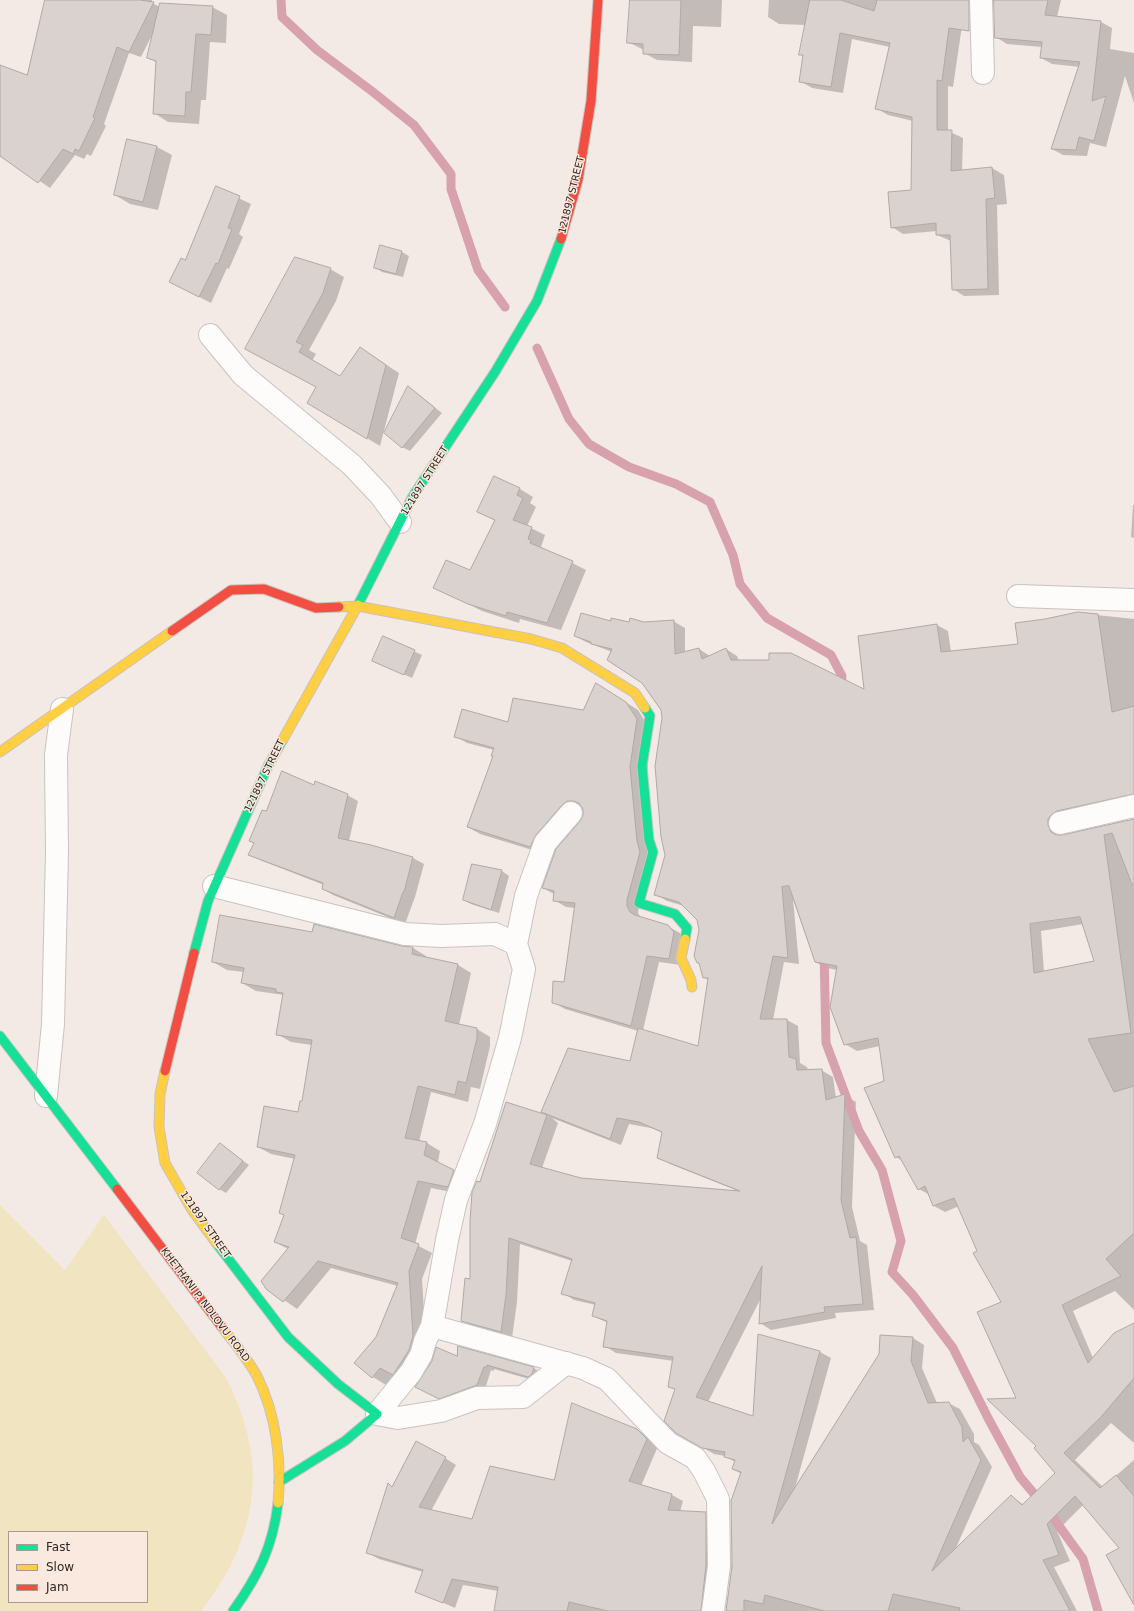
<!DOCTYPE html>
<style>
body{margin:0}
#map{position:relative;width:1134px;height:1611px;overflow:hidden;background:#f4eae5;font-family:"DejaVu Sans",sans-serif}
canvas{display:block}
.legend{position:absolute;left:8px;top:1531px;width:140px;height:72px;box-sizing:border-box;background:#fae9df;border:1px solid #a89b94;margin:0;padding:5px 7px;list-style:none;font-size:12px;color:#2d2623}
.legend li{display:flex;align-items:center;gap:8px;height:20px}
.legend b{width:20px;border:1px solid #a89b94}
</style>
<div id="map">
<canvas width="1134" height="1611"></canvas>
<ul class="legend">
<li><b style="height:5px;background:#16e098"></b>Fast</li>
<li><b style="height:5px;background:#ffcf43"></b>Slow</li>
<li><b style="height:5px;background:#f24e42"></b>Jam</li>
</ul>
</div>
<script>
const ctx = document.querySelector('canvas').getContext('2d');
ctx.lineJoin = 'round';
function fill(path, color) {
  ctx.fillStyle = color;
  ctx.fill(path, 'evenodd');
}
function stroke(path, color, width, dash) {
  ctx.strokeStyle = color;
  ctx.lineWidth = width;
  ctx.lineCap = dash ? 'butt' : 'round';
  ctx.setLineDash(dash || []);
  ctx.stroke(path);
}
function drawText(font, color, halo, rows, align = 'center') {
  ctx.font = font + ' "DejaVu Sans",sans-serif';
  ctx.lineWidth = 3;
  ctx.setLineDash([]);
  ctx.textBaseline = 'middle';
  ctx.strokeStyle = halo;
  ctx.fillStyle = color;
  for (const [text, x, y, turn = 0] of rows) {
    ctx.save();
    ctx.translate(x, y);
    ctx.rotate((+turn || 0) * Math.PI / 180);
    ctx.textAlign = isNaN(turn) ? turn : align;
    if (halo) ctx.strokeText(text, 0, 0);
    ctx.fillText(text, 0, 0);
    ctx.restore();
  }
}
fill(new Path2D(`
 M0,1205L65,1270L104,1215L226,1378C259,1443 263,1501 230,1567C222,1582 211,1597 202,1611H0ZM9,1532H147V1602H9Z`), '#f0e4c1');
fill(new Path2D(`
 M46,0H152V3L160,7H212L227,15L226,43L210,42L206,100H201L199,124L168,122L154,113L157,63L148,57L153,33L141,57L129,53L104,124L106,126L91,156L87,154L84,159L75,155L50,188L4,157L0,103V66L27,76Z
 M630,0H722L721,27L693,26L692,62L657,60L644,53V50L628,42Z
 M769,0H950L963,19L953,87L948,86V131L963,138L962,171L992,168L1004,175L1007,204L997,205L999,295L964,296L953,289L951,241L937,235V231L903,234L892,227L912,191L913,121L888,115L876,108L890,47L852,39L843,93L812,88L800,81L804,56L800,54L806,25L779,24L768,17Z
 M998,0H1061L1057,17L1101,22L1112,28L1110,49L1134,53V103L1125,76L1106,147L1090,143L1087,156L1063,155L1052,149L1080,67L1052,64L1041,58L1042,47L1007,44L996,37Z
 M157,147L172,155L158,210L130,204L115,195Z
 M217,188L251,204L239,234L243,237L229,269L227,268L211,303L170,282L185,261Z
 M381,246L402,252L409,256L403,277L382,272L375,267Z
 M330,269L344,277L336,301L309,350L316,354L312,361L340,378L373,356L399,373L380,446L308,403L317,387L260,356Z
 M409,387L442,413L410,451L402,447Z
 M520,489L533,497L530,503L536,507L527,526L545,535L541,547L586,570L561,630L520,619L519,623L482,611L434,587L470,571L495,521L479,511Z
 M1133,505H1134V538L1131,537Z
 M1078,613L1134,619V802L1059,833L1060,836L1134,820V1310L1115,1291L1073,1311L1093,1358L1134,1324V1443L1111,1423L1075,1460L1103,1487L1134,1460V1592L1121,1548L1084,1504L1057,1531L1070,1561L1054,1567L1077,1611H727L741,1474L733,1469L735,1462L725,1456L714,1454L676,1432V1390L669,1386L674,1361L616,1353L605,1346L608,1323L593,1316L596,1305L574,1300L563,1293L572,1261L520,1244L517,1302L512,1338L473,1327L462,1320L471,1281L480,1184L507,1103L548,1117L542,1112L630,1062L638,1031L565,1009L553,1002L565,983L575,908L566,907L554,900V894L543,888L584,816L583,807L579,808L542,853L480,834L468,827L494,756V750L467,743L455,736L509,723L584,711L608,691L638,710L648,726V849L638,913L641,918L667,926L680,933L681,965L659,962L643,1030L699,1047L708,980L704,977L700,930L698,920L684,906L667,901L655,894L666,855L663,718L662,709L643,682L612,652L586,642L575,636L612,622L630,624L673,621L685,628V652L699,649L710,656L726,649L737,656L739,661L865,691L937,625L948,631L951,652L1019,645L1046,620ZM793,899L815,962L827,968L837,970L845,1044L857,1051L880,1046L896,1157L903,1161L919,1189L930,1195L934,1206L945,1212L959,1206L1002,1303L1017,1399L1038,1446L1057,1473L1024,1505L1011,1496L955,1550L992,1467L979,1445L974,1442V1434L960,1409L948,1403H937L922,1368L924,1345L913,1338L795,1488L831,1358L820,1352L759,1335L754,1417L708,1402L762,1296L760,1323L771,1330L836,1318L835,1313L874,1310L867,1245L860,1241L852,1207L856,1102L845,1095L836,1098L833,1077L821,1070L808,1071L807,1067L800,1063L798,1026L787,1020H773L784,962L799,964ZM1083,924L1096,962L1044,972L1041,931ZM552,1118L621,1145L629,1124L651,1128L663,1133L658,1157L670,1164L738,1191L581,1179L542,1168L558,1123Z
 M383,637L422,655L412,678L381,664Z
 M314,786L347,795L358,801L349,841L413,858L424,864L415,897L405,924L333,895L323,889L324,885L260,860L250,854L266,813Z
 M472,866L502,871L509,876L499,913L471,904L464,900Z
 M313,933L413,948L426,956V958L458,965L471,973L459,1025L477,1029L490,1037V1046L480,1089L471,1087L468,1102L431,1092L419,1142L427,1143L440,1151L438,1162L467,1178L461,1194L431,1188L415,1244L432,1253L422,1279L426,1344L406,1382L394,1375L386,1385L373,1377L377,1338L398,1286L331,1268L297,1309L267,1288L288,1249L275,1242L285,1216L280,1213L295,1159L271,1154L258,1147L299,1114L303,1102L312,1045L291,1042L277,1034L284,995L256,991L242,983L244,972L227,970L213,962Z
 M221,1145L249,1165L226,1193L219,1189Z
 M459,1348L534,1368L541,1373L536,1381L494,1369V1371L491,1370L485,1389L447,1402L424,1390L458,1358Z
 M637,1430L649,1437L658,1446L641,1486L672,1495L683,1501L680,1512L705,1513L717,1519L714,1611H495L498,1591L463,1585L455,1608L416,1591L423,1572L379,1559L368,1553L388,1484L393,1487L445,1458L456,1465L431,1511L473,1520L555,1481Z`), '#0003');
stroke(new Path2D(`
 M281,0L282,17L317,50L373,92L414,125L451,174V189L478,270L505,307
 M537,348L569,419L589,444L629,467L676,484L710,502L733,555L740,584L767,618L831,655L842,676L841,689
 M824,951L826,1043L859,1131L882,1170L901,1241L892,1272L913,1295L953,1348L988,1418L1020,1477L1046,1508L1083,1559L1098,1611`), '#d7a1ad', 9);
const building = new Path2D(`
 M45,0H140L154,2L129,52L117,47L93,117L95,118L79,151L75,149L73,154L63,149L38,183L0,156V65L27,75Z
 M630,0H681L679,55L643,54V44L627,43Z
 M810,0H841L874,11L877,0H969V31L949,28L942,81L937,80V130H952L951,171L992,167L995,198L986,199L988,289L952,290L950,235H936V223L891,228L888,192L911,190L912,117L875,109L890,43L840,33L831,87L799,82L803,55H799Z
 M994,0H1048L1045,15L1101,21L1092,101L1106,96L1094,141L1079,137L1076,150L1051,149L1080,62L1040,58L1042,42L995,38Z
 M160,3L213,6L211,35L196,34L191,92H186L185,116L153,114L156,61L147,58Z
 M127,139L157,146L143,202L114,195Z
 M216,186L240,196L228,228L232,229L218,264L216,263L199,297L169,282L181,258L185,260Z
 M380,245L402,251L396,274L374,268Z
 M295,257L331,268L323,293L296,342L303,345L299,352L340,376L360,347L386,365L367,439L307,403L316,387L245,349Z
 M408,386L435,408L402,448L384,433Z
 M494,476L520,488L517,495L523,498L513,520L532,527L528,539L531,540L530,543L573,561L547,623L507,612L506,616L468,604L433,588L446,560L470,570L495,520L477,512Z
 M1078,612L1098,614L1112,712L1134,706V794L1057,811L1052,814L1048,819V825L1051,832L1056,835H1062L1134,819V884H1132L1112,833L1104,835L1131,1033L1088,1039L1114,1092L1134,1086V1233L1106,1259L1121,1276L1062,1305L1088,1363L1114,1333L1134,1323V1378L1101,1417L1064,1453L1100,1488L1116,1475L1134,1496V1605L1106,1555L1119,1548L1075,1496L1047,1524L1059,1555L1043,1560L1070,1611H959L960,1608L893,1594L888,1611H824L765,1595L763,1604L744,1600V1611H726L732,1566L731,1501L741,1472L732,1469L735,1460L724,1457L725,1452L702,1448L676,1433L664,1421L675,1389L668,1387L673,1357L603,1347L607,1321L592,1316L595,1303L561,1294L572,1259L509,1238L506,1295L501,1332L461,1321L465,1278L470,1279V1221L472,1192L477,1181L480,1182L506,1102L547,1115L530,1164L581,1178L740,1191L657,1158L662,1132L639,1122L617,1118L610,1139L541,1112L568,1048L630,1061L638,1028L698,1046L708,978H703L699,963H697L694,956L699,930L697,920L679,902L654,895L665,855L661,837L655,766L662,718L661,710L642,683L607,660L612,649L591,644V642L574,636L581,613L611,621V618L629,622L630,618L644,622L674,620L675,654L699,648L702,659L726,648L731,660H769V653H791L864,689L858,636L937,624L941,652L1018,644L1015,623L1045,619ZM789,886L815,962L837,966L830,1007L844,1045L878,1038L884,1081L864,1088L895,1158L899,1156L918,1190L925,1186L933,1206L954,1198L977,1251L973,1253L1001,1302L977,1312L1016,1398L987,1399L1036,1446L1034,1448L1055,1473L1022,1505L1011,1495L932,1571L981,1460L968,1437L963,1442L962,1427L949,1402L928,1403L911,1361L913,1337L880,1335L879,1354L772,1524L820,1351L758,1334L753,1416L696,1397L762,1266L759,1324L825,1312L824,1307L863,1304L856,1237L850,1238L841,1200L845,1094L826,1100L822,1069L797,1070L796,1059L789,1057L787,1019H760L773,956L788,958L782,887ZM1080,917L1094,961L1034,973L1030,924Z
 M383,636L415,650L404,675L372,661Z
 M596,683L626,702L637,719L630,767L637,841L640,852L627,900V906L630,912L635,915L668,925L674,932L669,959L647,956L631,1026L552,1003L553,981L564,982L575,903L553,901L554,891L542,888L556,849L580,821L583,815V809L579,803L573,801H567L562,805L536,835L530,847L467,827L493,756H491L494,748L454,737L462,709L508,722L513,698L583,710Z
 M282,771L314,785L315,781L348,794L338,838L371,845L413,857L404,892H403L394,918L322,889L323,883L248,855L254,843L249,841L262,810L266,811Z
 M472,864L502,870L491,910L463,900Z
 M220,915L312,932L314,924L402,946L413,947L412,954L458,964L445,1021L477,1028V1038L466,1083L458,1081L455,1095L418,1086L405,1138L427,1142L424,1155L454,1170L448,1187L418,1181L401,1238L419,1244L409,1271L413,1336L409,1350L393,1375L380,1368L372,1378L354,1363L376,1337L398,1283L318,1261L283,1302L266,1289L261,1281L289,1247L274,1242L284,1215L279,1213L295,1155L257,1147L264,1106L298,1112L300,1101H302L312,1040L276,1035L283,993L276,992V989L241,983L244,968L212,962Z
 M220,1143L243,1161L219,1190L197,1173Z
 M458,1346L534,1367L532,1374L528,1377L487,1365V1367H484L477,1385L439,1399L415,1387L432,1361L436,1347L457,1356Z
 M572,1403L637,1429L647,1439L629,1481L672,1494L668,1510L706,1512V1565L701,1611H608L569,1602L567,1611H494L498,1587L452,1579L443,1603L415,1592L423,1570L366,1553L388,1483L392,1487L416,1441L446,1457L419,1507L472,1519L490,1466L554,1480Z`);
fill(building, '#dad2cf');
stroke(building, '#b0a8a6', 1);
const street = new Path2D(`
 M981,0L983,73
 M210,335L243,375L352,465L381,496L400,522
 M1018,596L1134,600
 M1060,823L1134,806
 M214,886L405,934L441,936L495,934L516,944L524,969L510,1038L485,1124L456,1200L447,1240L432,1326L425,1341L421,1355L411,1372L377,1414L398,1418L441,1411L477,1398L523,1397L566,1363
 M516,944L526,896L545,843L571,813
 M46,1096L53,1024L57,852L56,755L62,709
 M432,1326L583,1368L607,1379L668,1443L695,1458L704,1471L718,1499L719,1566L713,1611`);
const fast = new Path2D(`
 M358,605L413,496L495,372L537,301L561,239
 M645,708L650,716L642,766L649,840L653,852L639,903L675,914L687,928L685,939
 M194,953L208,901L268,766L282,741
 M0,1036L117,1189
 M217,1244L288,1337L338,1384L377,1414L345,1441L279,1482
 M233,1611C258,1576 273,1547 278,1503`);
const slow = new Path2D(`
 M339,607L358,606L531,639L562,648L635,693L645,708
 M282,741L358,605
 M0,752L172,631
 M685,939L681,958L691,980L692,987
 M165,1071L160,1094L159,1127L165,1163L192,1210L217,1244
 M221,1326C234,1342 247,1358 257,1376C276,1414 282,1461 278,1503`);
const jam = new Path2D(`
 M561,239L578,180L591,101L598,0
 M172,631L231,590L264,589L316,608L339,607
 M165,1071L194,953
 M117,1189L221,1326`);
stroke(street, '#cac2be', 24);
stroke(fast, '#cac2be', 11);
stroke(slow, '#cac2be', 11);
stroke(jam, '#cac2be', 11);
stroke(street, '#fdfcfb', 22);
stroke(fast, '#16e098', 9);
stroke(slow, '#ffcf43', 9);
stroke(jam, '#f24e42', 9);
drawText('10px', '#2d2623', '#fae9df', [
 ["121897 STREET",572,195,-76],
 ["121897 STREET",425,481,-58],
 ["121897 STREET",265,776,-64],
 ["121897 STREET",205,1225,55],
 ["KHETHANI P. NDLOVU ROAD",205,1305,53]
]);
</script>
